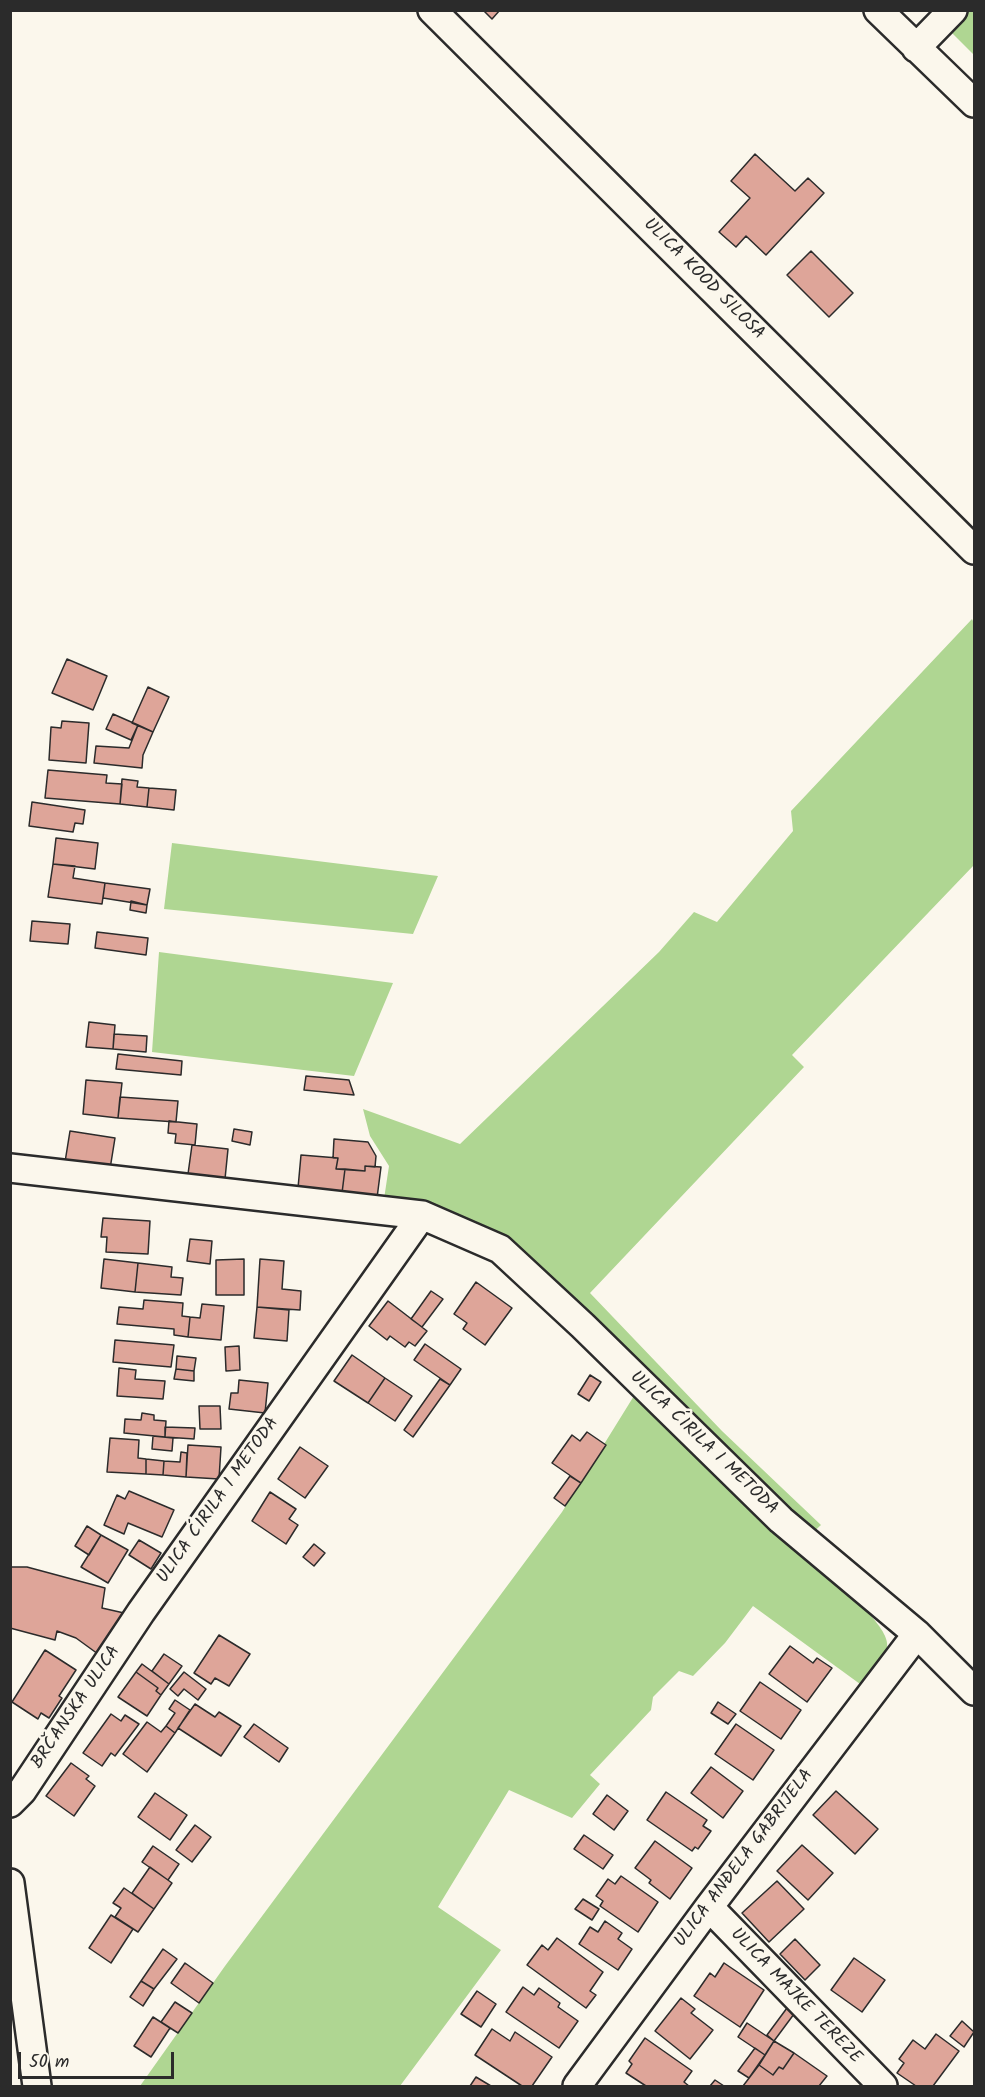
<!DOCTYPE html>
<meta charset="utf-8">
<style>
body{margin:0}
#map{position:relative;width:985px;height:2097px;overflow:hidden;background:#fbf7ec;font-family:Kalam,sans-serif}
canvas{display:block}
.frame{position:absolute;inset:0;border:12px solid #2b2b2b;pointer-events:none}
.scale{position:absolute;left:18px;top:2052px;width:156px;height:27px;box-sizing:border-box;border:3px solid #2b2b2b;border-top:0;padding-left:8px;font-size:18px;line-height:21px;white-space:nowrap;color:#2b2b2b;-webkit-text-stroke:4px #fbf7ec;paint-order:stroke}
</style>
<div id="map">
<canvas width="985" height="2097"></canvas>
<div class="frame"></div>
<div class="scale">50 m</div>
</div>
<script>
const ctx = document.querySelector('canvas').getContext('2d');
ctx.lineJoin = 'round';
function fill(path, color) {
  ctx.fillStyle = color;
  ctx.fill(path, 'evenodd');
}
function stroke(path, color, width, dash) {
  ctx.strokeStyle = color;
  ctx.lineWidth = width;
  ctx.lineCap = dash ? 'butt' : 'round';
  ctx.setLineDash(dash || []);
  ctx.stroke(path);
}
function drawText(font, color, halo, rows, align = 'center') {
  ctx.font = font + ' Kalam,sans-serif';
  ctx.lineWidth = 5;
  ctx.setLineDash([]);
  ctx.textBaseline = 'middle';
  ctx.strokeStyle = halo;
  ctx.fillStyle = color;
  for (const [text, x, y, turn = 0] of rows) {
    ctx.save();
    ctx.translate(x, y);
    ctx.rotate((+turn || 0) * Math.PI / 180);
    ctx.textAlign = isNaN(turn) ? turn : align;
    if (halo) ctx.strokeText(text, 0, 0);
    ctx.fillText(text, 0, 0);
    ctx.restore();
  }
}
fill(new Path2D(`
 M964,11H974V55L948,29Z
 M972,619L974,623V865L792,1055L804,1067L590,1293L722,1431L821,1525L810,1535L567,1297L384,1199L389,1166L370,1136L363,1109L460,1144L659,952L694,912L717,922L793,831L791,811Z
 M172,843L438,876L413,934L164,909Z
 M159,952L393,983L354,1076L152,1052Z
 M637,1391L867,1611C900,1649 889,1650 860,1684L753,1606L725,1643L693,1676L679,1671L653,1697L651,1710L590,1775L600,1784L572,1818L509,1790L438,1907L501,1950L400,2086H140L225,1966L562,1512Z`), '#afd692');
const building = new Path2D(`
 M483,10H500L492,19Z
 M755,154L795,191L808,178L824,193L766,255L746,236L736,247L719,232L750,198L731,181Z
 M811,251L853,293L829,317L787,275Z
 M67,659L107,676L93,710L52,693Z
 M148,687L169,697L153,732L132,723Z
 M113,714L138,725L131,740L106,729Z
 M62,721L89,723L86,763L49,760L51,727L61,728Z
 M138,725L153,732L143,755L142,768L94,763L96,746L129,748Z
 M48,770L107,775L106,783L122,784L120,804L45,798Z
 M122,779L138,781L137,787L149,788L147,807L120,804Z
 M149,788L176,790L174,810L147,807Z
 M32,802L85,810L83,824L75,823L73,832L29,826Z
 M56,838L98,843L95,869L53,864Z
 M53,864L75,866L73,878L105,883L102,904L48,897Z
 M105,883L150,889L147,905L103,898Z
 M131,901L147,905L146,913L130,910Z
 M32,921L70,924L68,944L30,941Z
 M97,932L148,938L146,955L95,948Z
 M89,1022L115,1025L113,1049L86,1047Z
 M114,1034L147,1036L146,1052L113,1049Z
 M118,1054L182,1061L181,1075L116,1069Z
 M306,1076L349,1080L354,1095L304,1090Z
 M86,1080L122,1083L118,1118L83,1114Z
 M120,1097L178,1101L176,1122L118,1118Z
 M169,1121L197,1124L195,1145L175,1143L176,1134L168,1133Z
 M234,1129L252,1132L250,1145L232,1141Z
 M70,1131L115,1138L110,1169L65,1162Z
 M334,1139L368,1142L376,1156L375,1167L365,1166V1171L336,1169L338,1158H333Z
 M192,1145L228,1149L225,1179L188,1174Z
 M301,1155L338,1158L336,1169H345L342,1193L298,1188Z
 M365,1166L381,1167L377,1198L342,1193L345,1169L365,1171Z
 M103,1218L150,1221L148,1254L106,1252L107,1237H101Z
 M190,1239L212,1241L210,1264L187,1261Z
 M104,1259L138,1263L135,1292L101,1288Z
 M244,1259V1295H216V1260Z
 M260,1259L284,1261L282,1289L301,1291L300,1310L257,1307Z
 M138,1263L172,1267L171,1277L183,1278L181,1295L135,1292Z
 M476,1282L512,1308L485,1345L463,1329L467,1323L454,1314Z
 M431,1291L443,1299L422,1327L411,1319Z
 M144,1300L183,1303L182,1316L190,1317L188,1337L174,1335V1329L117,1324L119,1307L143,1309Z
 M388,1301L427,1331L415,1346L409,1342L405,1347L390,1336L387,1340L369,1326Z
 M202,1304L224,1306L221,1340L188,1337L190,1317L200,1318Z
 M257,1307L289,1310L287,1341L254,1338Z
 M115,1340L174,1345L171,1367L113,1362Z
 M425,1344L461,1369L450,1385L414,1360Z
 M239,1346L240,1370L226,1371L225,1347Z
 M352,1355L385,1378L368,1403L334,1381Z
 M177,1356L196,1358L194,1371L176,1369Z
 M119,1368L136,1370L135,1379L165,1381L163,1399L117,1396Z
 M176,1369L194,1371V1381L174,1379Z
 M590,1375L601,1382L589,1401L578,1394Z
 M385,1378L412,1396L395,1421L368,1403Z
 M440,1379L450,1385L413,1437L404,1430Z
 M239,1380L268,1383L265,1413L229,1409L231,1393H238Z
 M199,1406H220L221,1429H200Z
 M142,1413L154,1415V1420L166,1421L165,1437L124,1433L125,1419L141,1420Z
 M165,1427L195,1428L194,1439L165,1437Z
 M587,1432L606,1445L581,1483L552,1463L572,1435L580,1441Z
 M153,1436L173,1438L172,1451L152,1449Z
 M110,1438L139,1440L138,1458L146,1459V1474L107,1472Z
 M188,1445L221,1447L219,1479L186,1477Z
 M300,1447L328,1466L305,1498L278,1479Z
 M181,1452L187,1453L186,1477L163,1475L164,1461L180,1462Z
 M146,1459L164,1461L163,1475L146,1474Z
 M570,1476L581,1483L565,1506L554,1498Z
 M129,1491L174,1510L162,1537L128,1523L124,1534L104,1525L117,1495L125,1499Z
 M270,1492L296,1509L289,1519L298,1525L286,1544L252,1521Z
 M87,1526L101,1535L89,1555L75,1546Z
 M101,1535L128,1550L108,1583L81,1567Z
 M139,1540L161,1553L151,1569L129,1555Z
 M314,1544L325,1553L314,1566L303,1557Z
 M10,1567H27L105,1588L102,1608L124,1613L98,1654L76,1638L57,1631L55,1640L10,1628Z
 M219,1635L250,1654L229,1686L215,1678L211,1684L194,1673Z
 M790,1646L813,1663L817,1658L832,1668L807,1702L769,1674Z
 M45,1650L76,1670L59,1696L62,1698L49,1718L41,1713L38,1719L12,1702Z
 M164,1654L182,1666L169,1684L152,1671Z
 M142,1664L169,1684L161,1695L156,1691L158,1688L136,1672Z
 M136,1672L158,1688L156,1691L161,1695L147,1716L118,1697Z
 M184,1672L206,1689L198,1700L184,1689L178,1696L170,1689Z
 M760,1682L801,1710L781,1739L740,1711Z
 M175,1700L190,1710L175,1733L166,1726L175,1713L169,1709Z
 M718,1702L736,1714L728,1724L711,1713Z
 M195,1704L215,1717L219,1712L241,1726L221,1756L178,1728Z
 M111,1714L121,1721L125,1715L139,1724L115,1756L111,1753L102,1766L83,1753Z
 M147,1722L161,1732L166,1726L175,1733L147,1772L123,1754Z
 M254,1724L288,1748L279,1762L244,1737Z
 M736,1724L774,1750L753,1780L715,1754Z
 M71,1763L89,1776L86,1779L95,1786L74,1816L46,1796Z
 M711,1767L743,1791L723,1818L691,1793Z
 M836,1791L878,1829L855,1854L813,1815Z
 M666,1792L707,1820L703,1826L711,1831L698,1849L695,1847L692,1851L647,1820Z
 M155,1793L187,1815L170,1840L138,1817Z
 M607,1795L628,1811L614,1830L593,1814Z
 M195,1825L211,1837L192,1862L176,1850Z
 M584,1835L613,1855L603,1869L574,1849Z
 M655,1841L692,1868L670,1899L649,1883L651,1880L635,1868Z
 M802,1845L833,1873L808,1900L777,1871Z
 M153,1846L179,1864L168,1880L142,1862Z
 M150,1867L172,1883L154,1909L132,1893Z
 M621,1876L658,1902L638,1932L600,1906L603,1901L596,1896L608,1879L615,1884Z
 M777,1881L804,1909L769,1942L742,1913Z
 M124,1888L154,1909L138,1932L115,1917L121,1908L113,1903Z
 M583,1899L599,1909L592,1920L575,1909Z
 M111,1915L133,1929L111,1963L89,1948Z
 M605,1921L622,1933L618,1939L632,1949L618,1970L579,1944L590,1927L598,1932Z
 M557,1938L603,1972L590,1991L596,1995L586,2008L527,1965L542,1945L548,1950Z
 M795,1939L820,1965L805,1980L780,1954Z
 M163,1949L177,1959L154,1989L141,1981Z
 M854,1958L885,1980L862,2012L831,1990Z
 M185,1963L213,1983L199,2003L171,1983Z
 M724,1963L764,1990L740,2027L694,1996L710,1973L715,1977Z
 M141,1981L154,1989L143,2006L130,1997Z
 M523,1987L534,1995L539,1988L560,2003L558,2007L578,2021L559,2048L506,2012Z
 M477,1991L496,2004L481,2027L461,2014Z
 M681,1998L695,2009L691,2013L713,2030L690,2059L655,2031Z
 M175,2002L192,2013L178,2033L161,2022Z
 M787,2008L794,2014L774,2041L767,2035Z
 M153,2017L170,2028L151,2057L134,2046Z
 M962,2021L974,2032L964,2047L950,2036Z
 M747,2023L774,2041L765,2055L738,2037Z
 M492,2029L510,2041L515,2032L552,2057L532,2086H522L475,2055Z
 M936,2034L959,2051L933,2086H916L897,2073L904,2063L899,2059L913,2040L925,2049Z
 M645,2038L692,2071L684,2082L689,2086H646L626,2073L632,2064L629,2061Z
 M774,2041L794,2053L783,2069L779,2067L773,2075L759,2065Z
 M755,2048L765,2055L749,2078L738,2071Z
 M794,2053L827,2076L819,2086H743L759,2065L773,2075L779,2067L783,2069Z
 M476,2077L491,2086H470Z
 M715,2080L724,2086H710Z`);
fill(building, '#dea599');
stroke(building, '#2b2b2b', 1.5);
const minor = new Path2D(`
 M432,10L974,550
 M878,10L974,103
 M916,48L953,10
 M10,1168L422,1215L500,1249L583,1326L781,1520L917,1634L974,1691
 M10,1803L22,1791L141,1612L422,1215
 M10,1883L37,2086
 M709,1907L883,2086
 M577,2086L709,1907L917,1634`);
stroke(minor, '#2b2b2b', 32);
stroke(minor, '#fbf7ec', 27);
drawText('18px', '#2b2b2b', '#fbf7ec', [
 ["ULICA KOOD SILOSA",703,280,45],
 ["ULICA ĆIRILA I METODA",703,1444,44],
 ["ULICA ĆIRILA I METODA",219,1501,-55],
 ["BRČANSKA ULICA",77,1708,-56],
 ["ULICA ANĐELA GABRIJELA",745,1859,-53],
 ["ULICA MAJKE TEREZE",795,1997,46]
]);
</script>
